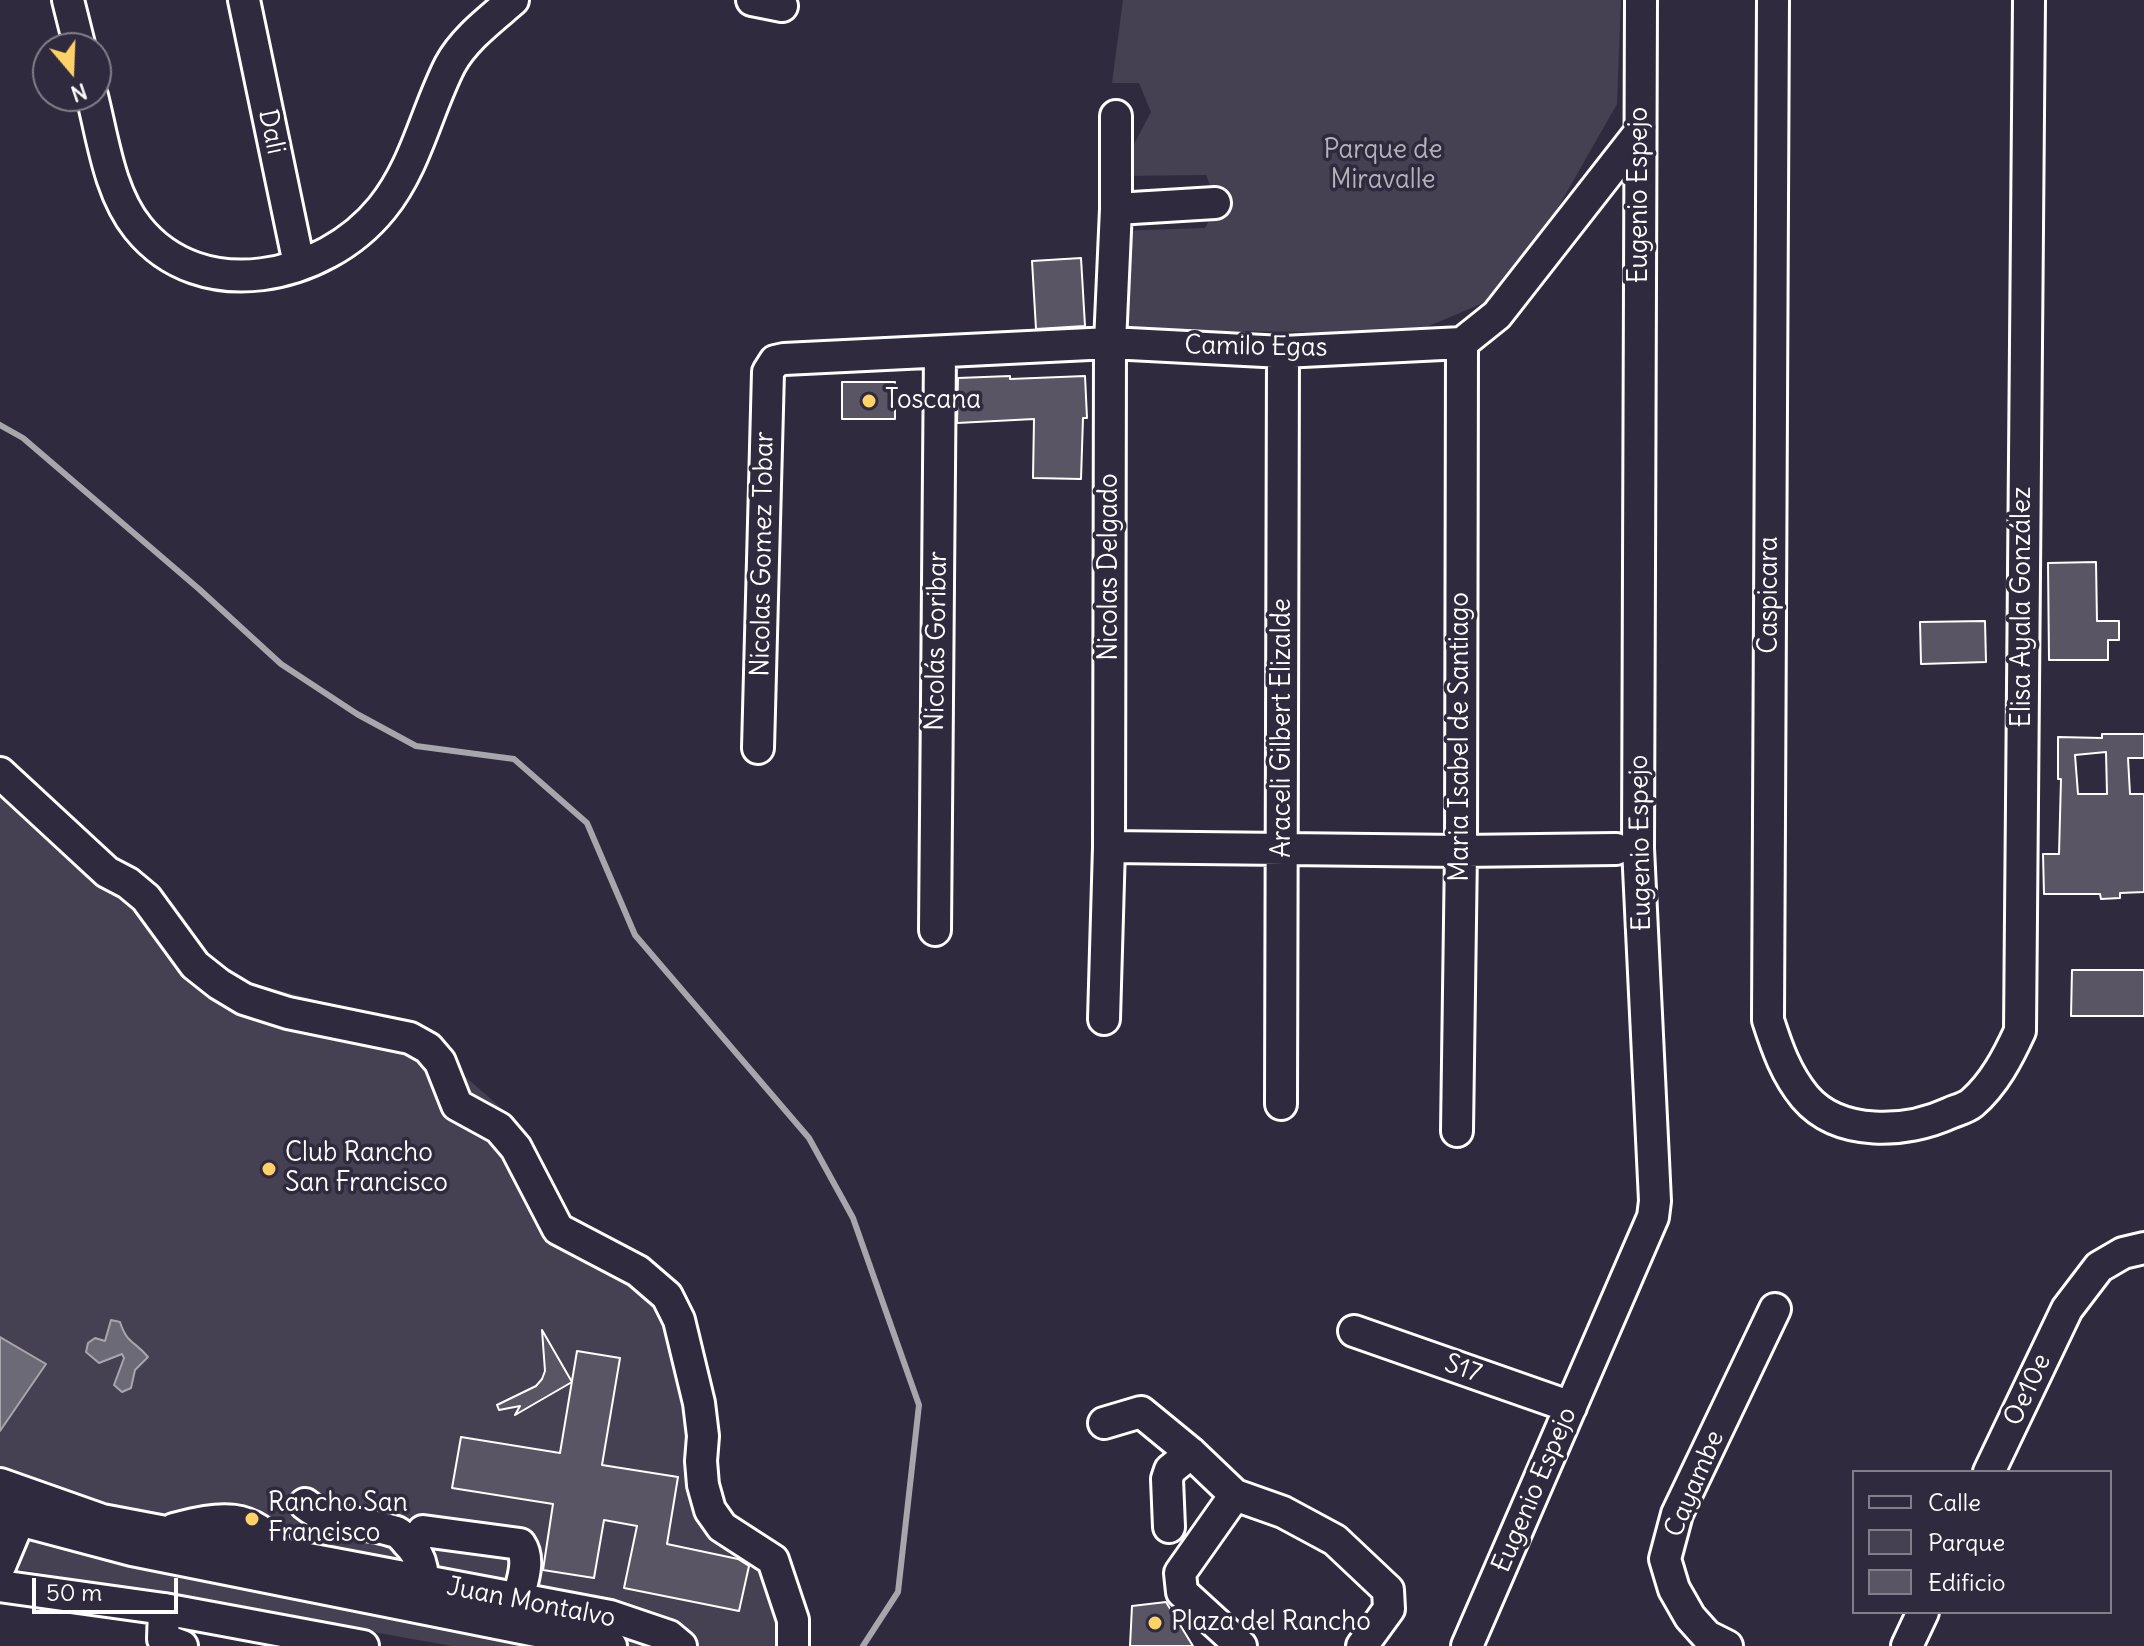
<!DOCTYPE html>
<meta charset="utf-8">
<style>
body{margin:0}
#map{position:relative;width:2144px;height:1646px;overflow:hidden;background:#2f2a3d;font-family:Delius,sans-serif}
canvas{display:block}
.legend{position:absolute;left:1852px;top:1470px;width:260px;height:144px;box-sizing:border-box;background:#2f2a3d;border:2px solid #827f8b;margin:0;padding:10px 14px;list-style:none;font-size:24px;color:#fff}
.legend li{display:flex;align-items:center;gap:16px;height:40px}
.legend b{width:40px;border:2px solid #827f8b}
.north{position:absolute;left:32px;top:32px;width:80px;height:80px;box-sizing:border-box;background:#2f2a3d;border:2px solid #827f8b;border-radius:50%;rotate:161deg;font-size:22px;font-weight:700;line-height:32px;text-align:center;color:#fff}
.north::after{content:'';display:block;margin:auto;width:28px;height:36px;background:#ffd166;clip-path:polygon(50% 0,100% 100%,50% 72%,0 100%)}
.scale{position:absolute;left:32px;top:1578px;width:146px;height:36px;box-sizing:border-box;border:4px solid #fff;border-top:0;padding-left:10px;font-size:24px;line-height:28px;white-space:nowrap;color:#fff;-webkit-text-stroke:6px #2f2a3d;paint-order:stroke}
</style>
<div id="map">
<canvas width="2144" height="1646"></canvas>
<ul class="legend">
<li><b style="height:10px;background:#2f2a3d"></b>Calle</li>
<li><b style="height:22px;background:#464152"></b>Parque</li>
<li><b style="height:22px;background:#595564"></b>Edificio</li>
</ul>
<div class="north">N</div>
<div class="scale">50 m</div>
</div>
<script>
const ctx = document.querySelector('canvas').getContext('2d');
ctx.lineJoin = 'round';
function fill(path, color) {
  ctx.fillStyle = color;
  ctx.fill(path, 'evenodd');
}
function stroke(path, color, width, dash) {
  ctx.strokeStyle = color;
  ctx.lineWidth = width;
  ctx.lineCap = dash ? 'butt' : 'round';
  ctx.setLineDash(dash || []);
  ctx.stroke(path);
}
function drawText(font, color, halo, rows, align = 'center') {
  ctx.font = font + ' Delius,sans-serif';
  ctx.lineWidth = 7;
  ctx.setLineDash([]);
  ctx.textBaseline = 'middle';
  ctx.strokeStyle = halo;
  ctx.fillStyle = color;
  for (const [text, x, y, turn = 0] of rows) {
    ctx.save();
    ctx.translate(x, y);
    ctx.rotate((+turn || 0) * Math.PI / 180);
    ctx.textAlign = isNaN(turn) ? turn : align;
    if (halo) ctx.strokeText(text, 0, 0);
    ctx.fillText(text, 0, 0);
    ctx.restore();
  }
}
fill(new Path2D(`
 M1123,0H1621L1617,104L1544,232L1488,301L1412,333L1120,330L1116,231L1205,228C1216,211 1214,193 1206,175L1117,176L1151,112L1139,83H1112Z
 M0,753L104,866L151,882L188,937L243,981L404,1023L517,1122L561,1215L680,1291L717,1505L785,1556L795,1646H452L23,1570L0,1573Z`), '#464152');
const water = new Path2D(`
 M111,1320L120,1322C127,1344 135,1341 148,1357L135,1370L131,1388L122,1392L114,1385L124,1358L122,1354L99,1363L86,1352L88,1343L95,1338L105,1341Z
 M0,1337L46,1364L0,1431Z`);
fill(water, '#6d6a77');
stroke(water, '#a7a6ad', 2);
stroke(new Path2D(`
 M0,425L23,438L199,589L281,664L357,714L416,746L514,759L587,823L635,935L809,1138L853,1218L919,1405L898,1592L863,1646`), '#a7a6ad', 6);
const building = new Path2D(`
 M1081,258L1085,326L1036,329L1032,261Z
 M1010,376V379L1085,376L1087,418H1083L1081,479L1033,478L1034,419L957,423L958,378Z
 M842,382H895V419H842Z
 M2096,562L2097,621H2119V640H2108V660H2049L2048,563Z
 M1985,621L1986,662L1921,664L1920,622Z
 M2102,734H2144V758H2128L2130,794H2144V892L2120,893V898L2101,899L2100,894H2044L2043,854H2059L2061,779H2058V737L2102,738ZM2106,752L2107,794H2078L2075,755Z
 M2072,970H2144V1016H2071Z
 M542,1330L572,1382L515,1415L520,1406L499,1410L497,1405L536,1386L542,1379L545,1371Z
 M577,1351L620,1358L602,1465L678,1477L667,1544L738,1559L749,1566L739,1611L624,1588L637,1526L604,1520L594,1578L543,1570L553,1504L452,1488L461,1437L560,1453Z
 M1166,1602L1193,1646H1130L1132,1606Z`);
fill(building, '#595564');
stroke(building, '#fff', 2);
const minor = new Path2D(`
 M68,0L80,48
 M244,0L299,264
 M752,0L782,6
 M1773,0L1768,1020C1777,1048 1786,1074 1805,1097C1839,1137 1907,1133 1950,1113C1957,1110 1966,1108 1972,1103C1994,1084 2008,1057 2020,1031L2029,0
 M92,96C103,139 109,192 138,228C201,306 324,280 382,208C416,166 426,112 450,65C464,39 491,19 513,0
 M1116,209L1215,203
 M758,748L768,372L775,361L784,359L1110,343L1283,352L1462,343L1497,315L1640,132
 M0,773L107,872L128,883L146,898L195,965L219,984L244,999L288,1013L410,1038L428,1048L440,1062L457,1105L499,1128L516,1148L558,1229L638,1271L667,1296L679,1320L699,1403L703,1436L701,1461L703,1485L710,1510L722,1527L773,1560L793,1620V1646
 M1109,847L1461,851L1616,849
 M935,930L940,353
 M1104,1019L1109,847L1110,343L1116,209V116
 M1281,1104L1283,352
 M1457,1131L1461,851L1462,343
 M1354,1331L1571,1407
 M1104,1423L1141,1412L1191,1453L1235,1495L1283,1512L1335,1540L1388,1590L1389,1609L1362,1646
 M1989,1472L2067,1309L2099,1267L2123,1253L2144,1248
 M0,1484L102,1520L610,1616L669,1636L681,1646
 M1235,1495L1180,1573L1182,1592L1241,1646
 M305,1504C332,1526 362,1521 393,1531C399,1532 403,1537 407,1542C424,1558 425,1577 420,1599
 M0,1515L132,1550L611,1646
 M1169,1527L1167,1479L1170,1470L1191,1453
 M174,1529C220,1517 251,1511 282,1553
 M423,1531L520,1544C531,1560 522,1581 518,1599
 M0,1566L19,1521
 M0,1586L164,1609L363,1646
 M164,1609L163,1639L182,1646
 M1467,1646L1653,1217L1655,1201L1638,848L1641,0
 M1727,1646L1707,1636L1690,1617L1674,1589L1665,1559L1677,1514L1775,1309
 M1907,1646L1923,1612`);
stroke(minor, '#fff', 36);
stroke(minor, '#2f2a3d', 30);
for (const [x, y, r, color] of [
 [869,401,8,"#ffd166"],
 [269,1169,8,"#ffd166"],
 [252,1519,8,"#ffd166"],
 [1155,1623,8,"#ffd166"]
]) {
  const dot = new Path2D();
  dot.arc(x, y, r, 0, 2 * Math.PI);
  ctx.fillStyle = color;
  ctx.fill(dot);
  stroke(dot, '#2f2a3d', 3);
}
drawText('26px', '#fff', '#2f2a3d', [
 ["Dali",271,132,78],
 ["Eugenio Espejo",1640,195,-90],
 ["Camilo Egas",1256,347,1],
 ["Nicolas Gomez Tobar",763,554,-89],
 ["Nicolas Delgado",1110,567,-90],
 ["Caspicara",1770,595,-90],
 ["Elisa Ayala González",2023,607,-90],
 ["Nicolás Goribar",937,641,-89],
 ["Araceli Gilbert Elizalde",1283,728,-90],
 ["Maria Isabel de Santiago",1461,737,-90],
 ["Eugenio Espejo",1641,843,-91],
 ["S17",1463,1369,19],
 ["Oe10e",2028,1390,-65],
 ["Cayambe",1695,1484,-67],
 ["Eugenio Espejo",1535,1490,-67],
 ["Juan Montalvo",531,1603,11]
]);
drawText('26px', '#b5b3ba', '#2f2a3d', [
 ["Parque de",1383,151],
 ["Miravalle",1383,181]
]);
drawText('26px', '#fff', '#2f2a3d', [
 ["Toscana",885,401],
 ["Club Rancho",285,1154],
 ["San Francisco",285,1184],
 ["Rancho San",268,1504],
 ["Francisco",268,1534],
 ["Plaza del Rancho",1171,1623]
], 'left');
</script>
